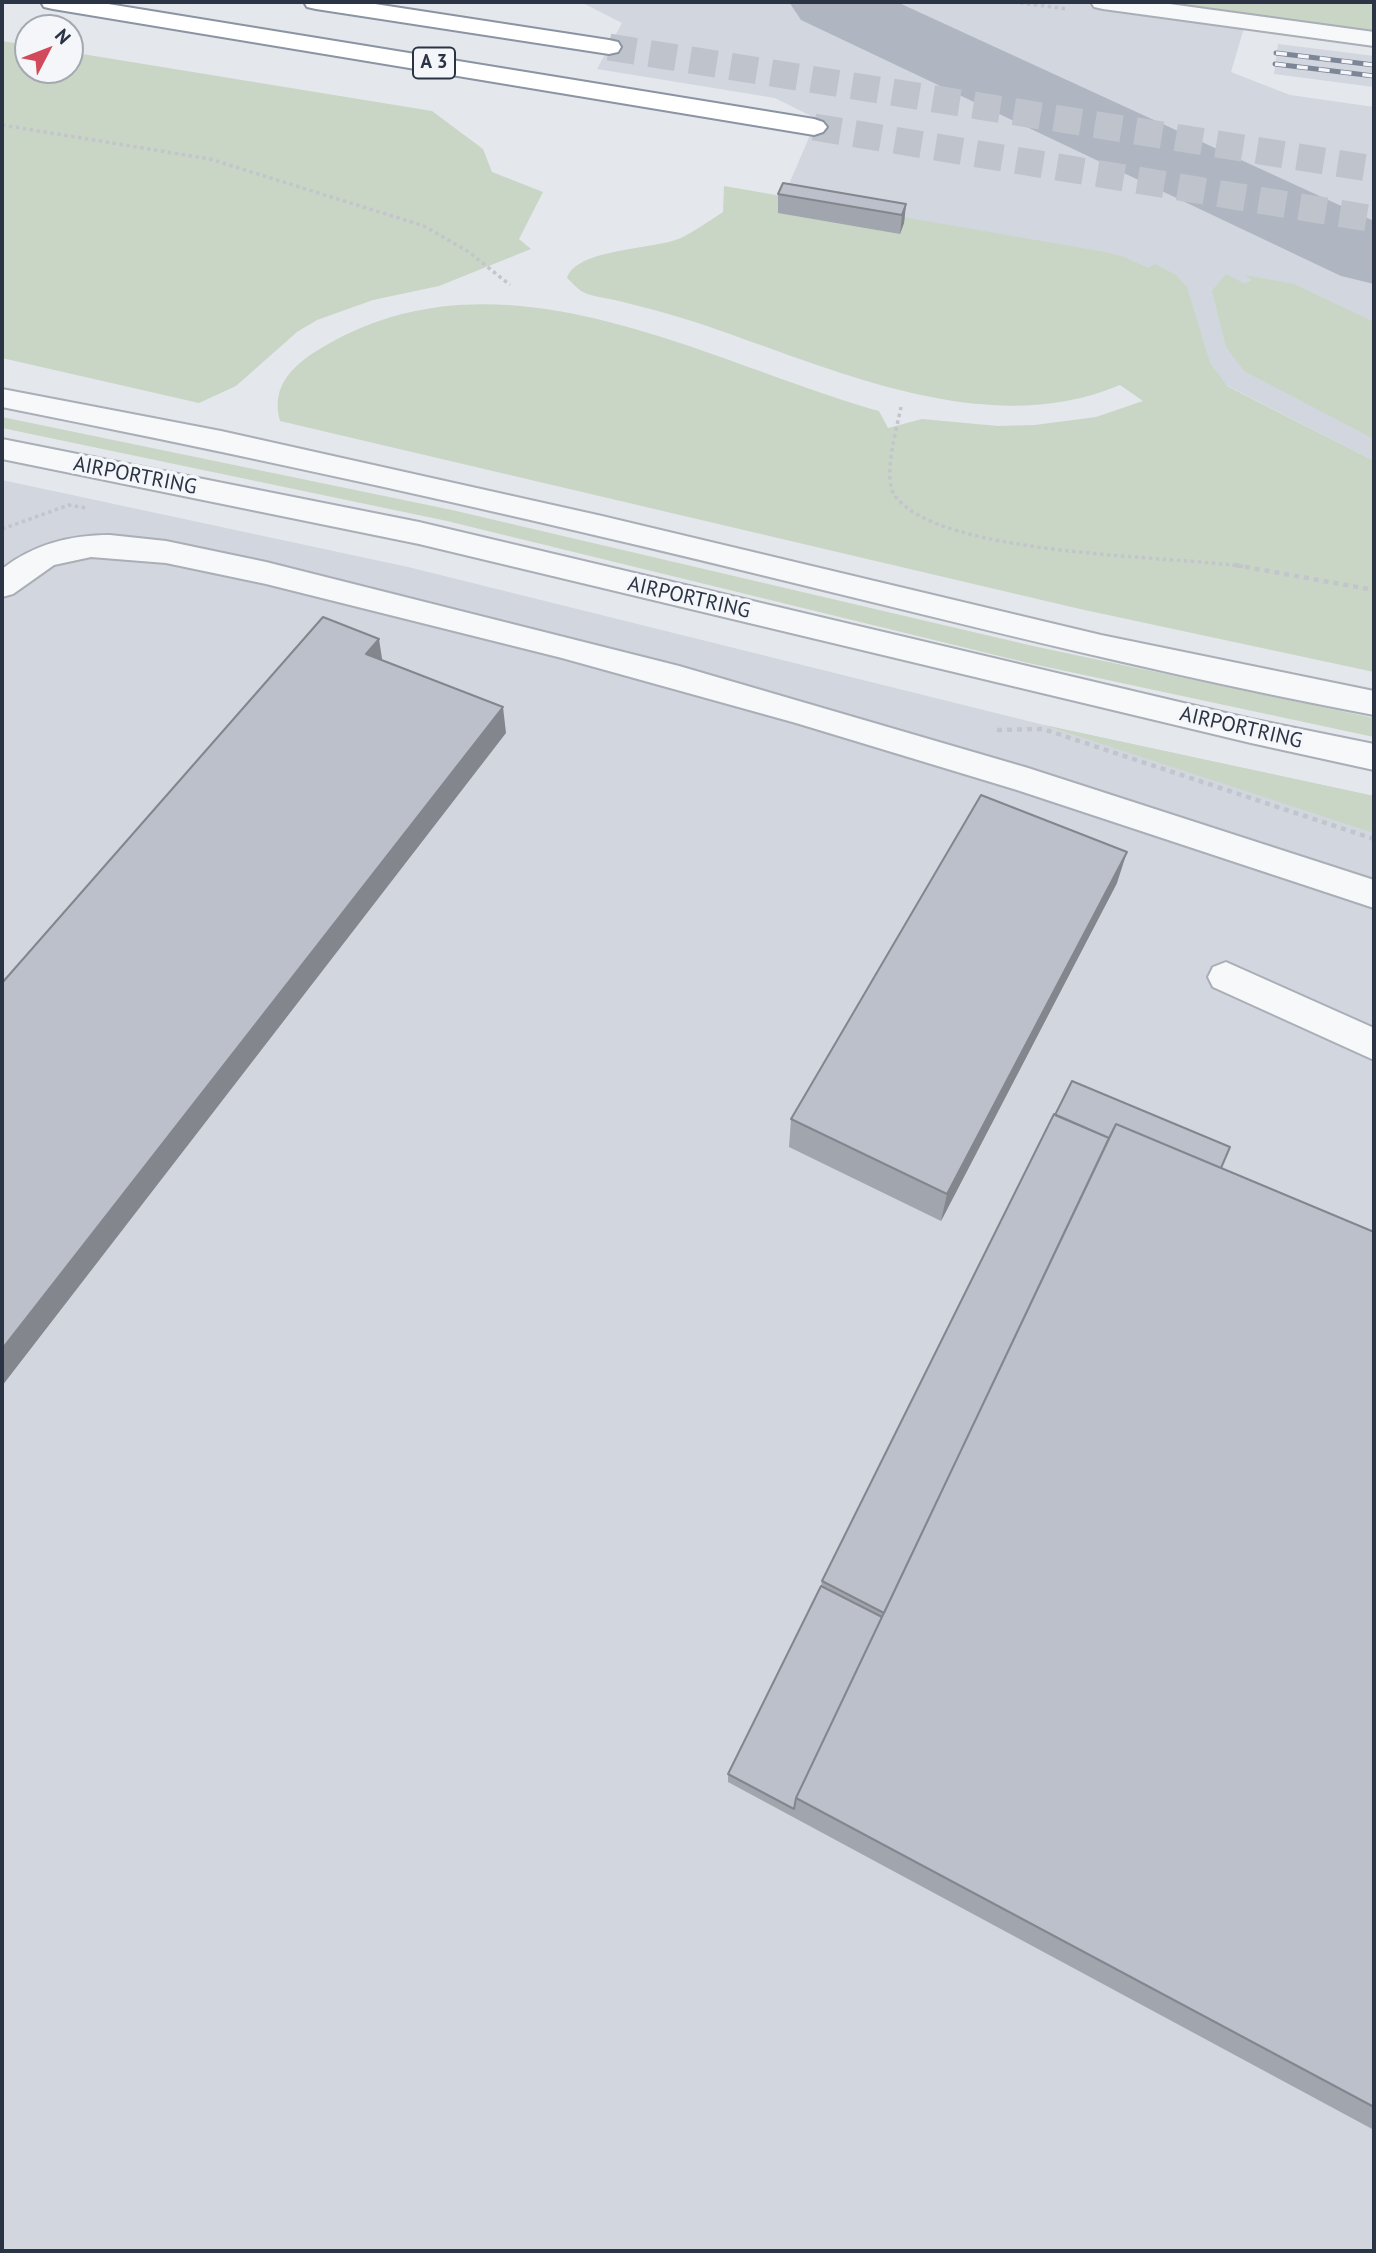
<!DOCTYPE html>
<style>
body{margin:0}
#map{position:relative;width:1376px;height:2253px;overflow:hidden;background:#e4e7ec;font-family:"PT Sans",sans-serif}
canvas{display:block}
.frame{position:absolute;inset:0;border:4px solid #2b3445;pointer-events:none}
.north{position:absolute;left:14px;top:14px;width:70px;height:70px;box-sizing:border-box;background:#f4f6f9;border:2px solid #a4a8b1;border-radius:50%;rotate:48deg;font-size:19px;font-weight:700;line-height:28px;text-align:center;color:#2b3445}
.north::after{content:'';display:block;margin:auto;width:24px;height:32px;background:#d1495b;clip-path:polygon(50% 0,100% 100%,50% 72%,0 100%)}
</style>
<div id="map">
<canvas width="1376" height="2253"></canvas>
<div class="frame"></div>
<div class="north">N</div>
</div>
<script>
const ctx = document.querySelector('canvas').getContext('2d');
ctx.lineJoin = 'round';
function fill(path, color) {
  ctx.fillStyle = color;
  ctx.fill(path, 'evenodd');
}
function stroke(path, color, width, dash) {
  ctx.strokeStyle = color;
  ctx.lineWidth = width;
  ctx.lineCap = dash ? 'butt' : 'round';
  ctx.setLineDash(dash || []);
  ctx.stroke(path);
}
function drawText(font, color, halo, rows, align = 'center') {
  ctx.font = font + ' "PT Sans",sans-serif';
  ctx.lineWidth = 7;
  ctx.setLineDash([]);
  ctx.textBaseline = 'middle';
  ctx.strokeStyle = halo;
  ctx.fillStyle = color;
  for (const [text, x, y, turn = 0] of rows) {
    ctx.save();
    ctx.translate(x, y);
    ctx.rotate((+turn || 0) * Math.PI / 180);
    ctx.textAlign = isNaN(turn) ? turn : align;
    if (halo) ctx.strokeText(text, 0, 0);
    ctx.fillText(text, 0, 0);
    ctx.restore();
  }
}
fill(new Path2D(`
 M581,2H1374V43L1244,28L1231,72L1290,95L1374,107V461L973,255L783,198L817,119L775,98L597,69L622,23Z
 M1278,44L1374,56V87L1274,74Z
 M2,480L408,567L1044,725L1374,796V2251H2Z`), '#d2d6de');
fill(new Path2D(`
 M1158,2H1374V32L1247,17V14Z
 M2,41L28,45V70H70V52L432,111L483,149L492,172L543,192L519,239L531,249L439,286L373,300L317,320L297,332L236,386L199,403L2,358Z
 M724,186L1105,252L1124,257L1148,268L1155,264L1176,275L1187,287L1210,363L1227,386L1374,461V672L1080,609L280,421C270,385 294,364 323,347C502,240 703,361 879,411L888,428L922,419L998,426L1035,425L1096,417L1143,401L1120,385C984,443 825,365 695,322C670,314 644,307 619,301C608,298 592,297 583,292C577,289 572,282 567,278C577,248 654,250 681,238C695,231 709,221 723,212Z
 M1226,274L1245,284L1252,280L1245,275L1294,284L1374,322V439L1244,371L1226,347L1212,291Z
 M2,417L452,510L1033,646L1374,718V737L1028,663L447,521L2,428Z
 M1044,725L1374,796V833Z`), '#c9d6c5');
fill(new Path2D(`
 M789,2H897L1374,221V284L1341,276L801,20Z`), '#b0b6c1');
stroke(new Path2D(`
 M609,47L1374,169
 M814,127L1374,219`), '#bfc3cb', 27, [27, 14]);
const minor = new Path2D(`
 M1091,2H1155L1374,32V46L1103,9L1094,7Z
 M2,389L221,431L602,516L1101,635L1374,691V715C1115,666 860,597 603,537C404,490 203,447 2,407Z
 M2,439L419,522L1251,719L1374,744V770L1251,743L419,544L2,459Z
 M110,535L166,541L266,562L679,666L1028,768L1374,880V908L1017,790L796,723L562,658L266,584L166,563L91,557L54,565L13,594L2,597V569C34,544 70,535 110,535Z
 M1226,962L1374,1028V1060L1213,987L1208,977L1213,967Z`);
const highway = new Path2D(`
 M41,2H96L814,119L823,122L827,127L823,132L814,135L53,9L44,7Z
 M304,2H362L609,40L618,42L621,47L618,52L609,54L316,9L307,7Z`);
stroke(minor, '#a9aeb7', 4);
stroke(highway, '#8b94a3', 4);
stroke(new Path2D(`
 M1013,2L1068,9
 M2,125L210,159L424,226L469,252L510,285
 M901,407C897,428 882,478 895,496C941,557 1171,555 1247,567
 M2,529L69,505L86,508`), '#c2c5cb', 3.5, [3.5, 3.5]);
stroke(new Path2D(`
 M1235,565L1374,590
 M997,730L1043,729L1374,839`), '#c2c5cb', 4.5, [5, 5]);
fill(minor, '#f7f8fa');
fill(highway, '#fff');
const rail = new Path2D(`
 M1276,53L1374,65
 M1275,64L1374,76`);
stroke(rail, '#7d8696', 5);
stroke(rail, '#f4f6f9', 3.5, [11]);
fill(new Path2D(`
 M778,194L906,204L904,223L900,234L778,213Z
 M1117,883L941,1221L789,1147L791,1119Z
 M1221,1168L1374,1232V2130L728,1782V1774L821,1586L822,1581Z`), '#a1a5ae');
fill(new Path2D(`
 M906,204L904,223L900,234L902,215Z
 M379,639L383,665L366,654Z
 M503,707L506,733L2,1386V1349Z
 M1127,852L1117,883L941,1221L947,1194Z`), '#83868d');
const building = new Path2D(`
 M783,183L906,204L902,215L778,194Z
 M323,617L379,639L366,654L503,707L2,1349V983Z
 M981,795L1127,852L947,1194L791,1119Z
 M1072,1081L1230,1147L1221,1168L1116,1124L1109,1138L1055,1115Z
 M1054,1114L1109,1138L884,1613L822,1581Z
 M1116,1124L1374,1232V2107L796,1798Z
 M821,1586L882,1617L796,1798L794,1809L728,1774Z`);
fill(building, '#bbc0ca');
stroke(building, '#83868d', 2);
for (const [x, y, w] of [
 [434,63,42]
]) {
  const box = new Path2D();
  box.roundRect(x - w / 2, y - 15.5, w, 31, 5);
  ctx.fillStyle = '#f4f6f9';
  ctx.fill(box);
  stroke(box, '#2b3445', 2);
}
drawText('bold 19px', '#2b3445', null, [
 ["A 3",434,63]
]);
drawText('21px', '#2b3445', '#f4f6f9', [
 ["AIRPORTRING",135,476,11],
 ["AIRPORTRING",689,598,13],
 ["AIRPORTRING",1241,728,13]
]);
</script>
